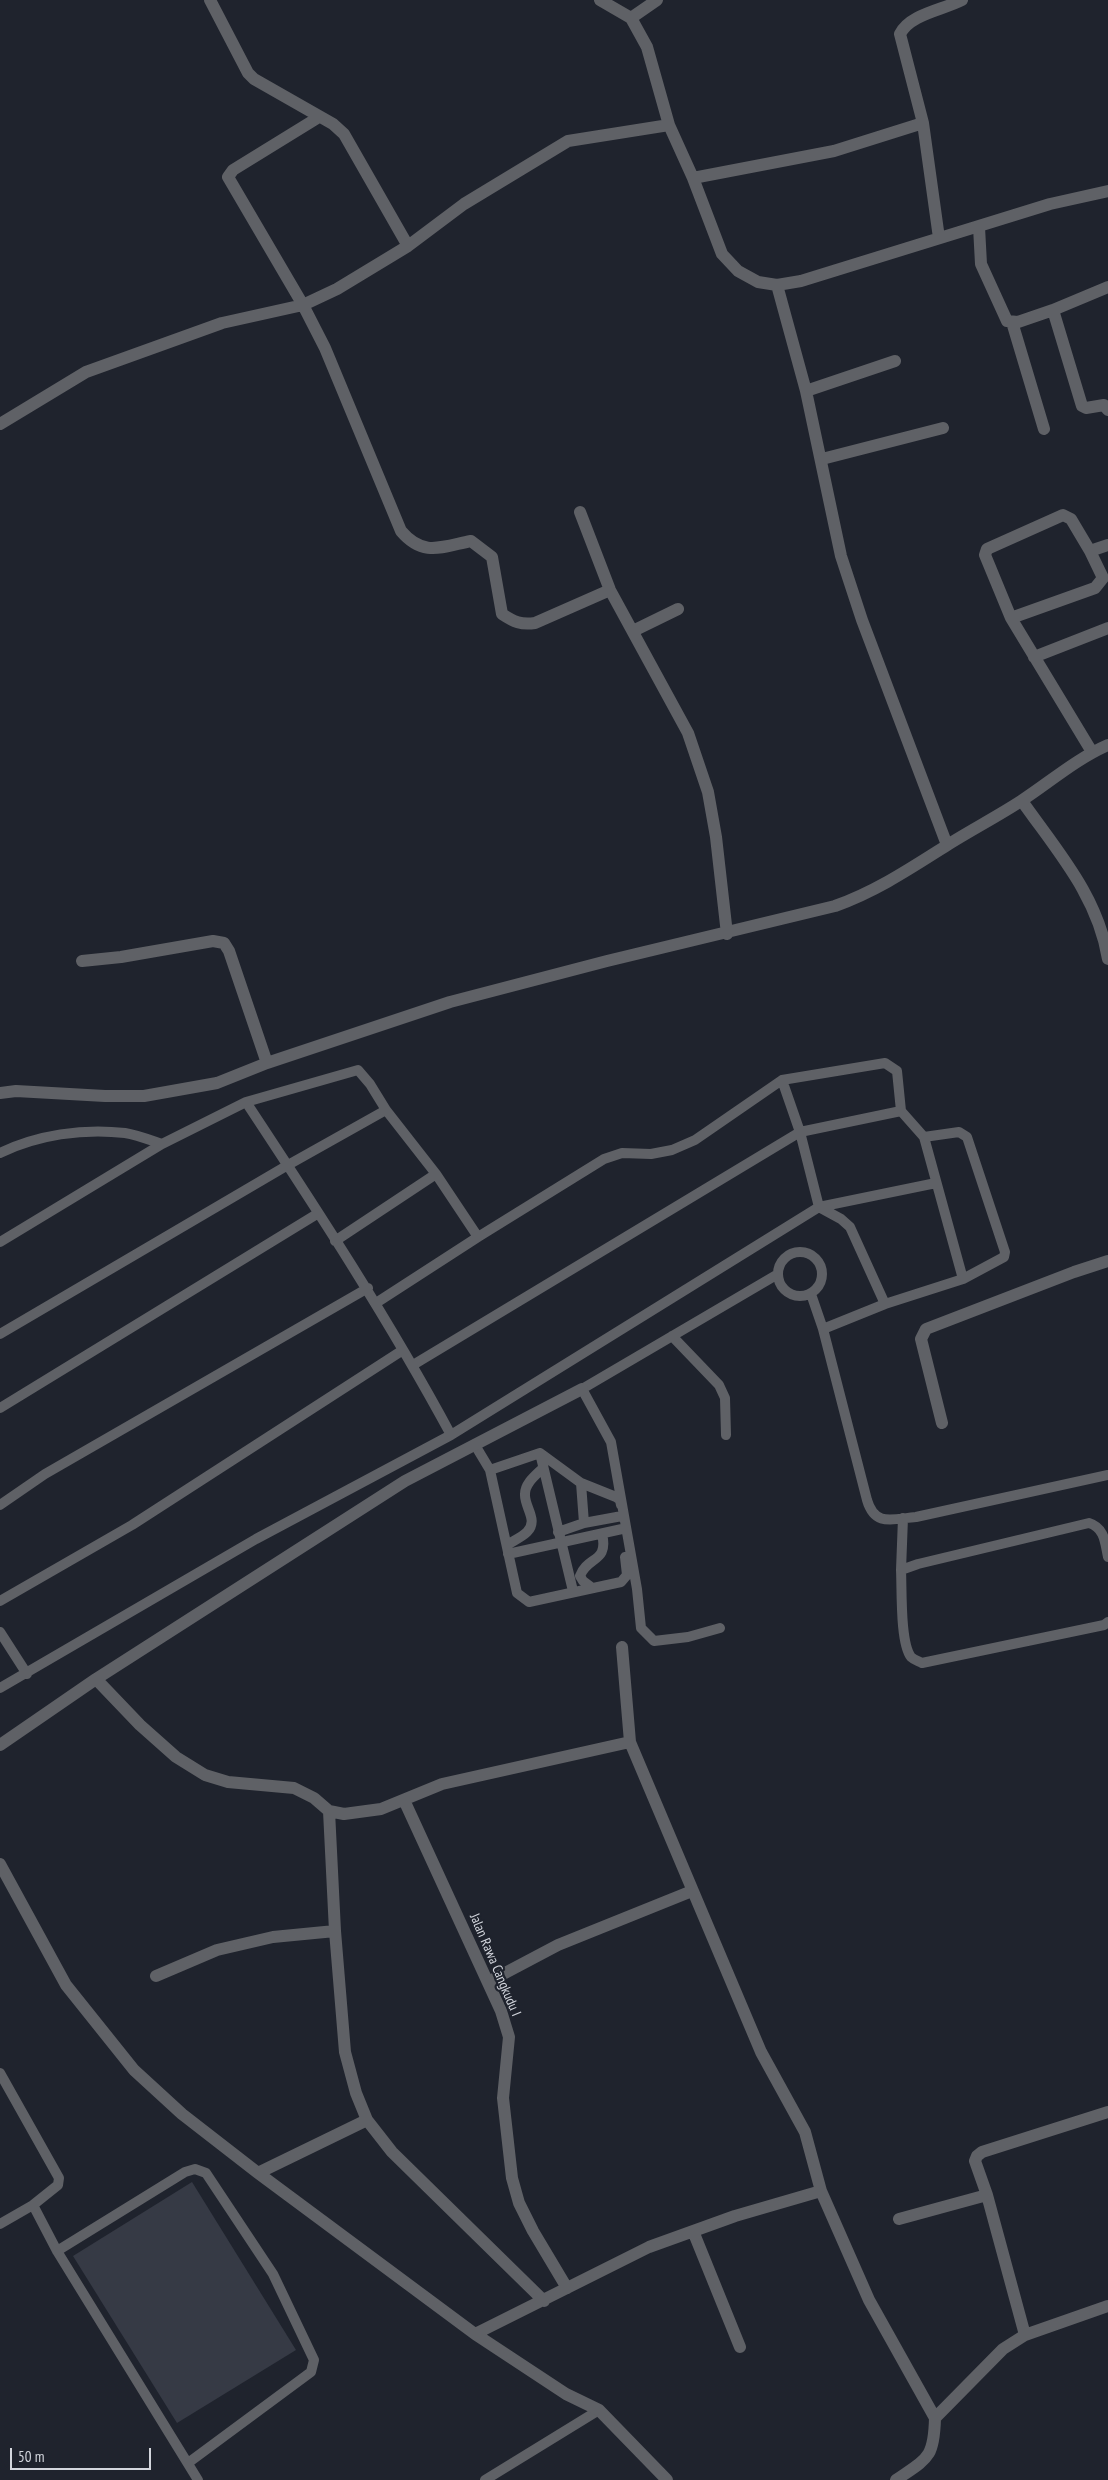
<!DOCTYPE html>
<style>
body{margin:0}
#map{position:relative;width:1108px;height:2480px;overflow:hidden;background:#1f232d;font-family:"PT Sans Narrow",sans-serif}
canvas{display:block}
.scale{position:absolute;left:10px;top:2448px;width:141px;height:22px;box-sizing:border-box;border:2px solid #d3d6dd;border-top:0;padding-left:6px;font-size:15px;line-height:18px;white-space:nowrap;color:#d3d6dd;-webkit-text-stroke:4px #1f232d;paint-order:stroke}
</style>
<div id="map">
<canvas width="1108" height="2480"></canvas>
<div class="scale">50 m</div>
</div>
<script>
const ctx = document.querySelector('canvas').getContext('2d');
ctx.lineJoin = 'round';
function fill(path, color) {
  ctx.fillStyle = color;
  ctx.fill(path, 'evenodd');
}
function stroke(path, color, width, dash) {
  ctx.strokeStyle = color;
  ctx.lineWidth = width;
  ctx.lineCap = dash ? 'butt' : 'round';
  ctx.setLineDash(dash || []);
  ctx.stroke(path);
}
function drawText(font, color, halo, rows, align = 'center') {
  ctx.font = font + ' "PT Sans Narrow",sans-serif';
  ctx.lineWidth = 4.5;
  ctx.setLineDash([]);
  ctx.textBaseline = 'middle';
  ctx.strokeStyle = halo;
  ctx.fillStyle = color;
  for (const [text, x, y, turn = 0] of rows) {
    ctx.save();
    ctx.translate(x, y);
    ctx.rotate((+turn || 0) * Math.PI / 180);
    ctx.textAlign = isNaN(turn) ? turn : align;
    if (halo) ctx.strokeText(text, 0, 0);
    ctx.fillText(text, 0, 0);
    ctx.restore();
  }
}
fill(new Path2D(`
 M192,2182L296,2350L177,2423L73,2256Z`), '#363a45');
stroke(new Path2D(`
 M782,1080L800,1132L819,1207L841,1219L850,1227L885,1304
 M246,1102C318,1211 389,1320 451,1435L819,1207L936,1183
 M924,1137L963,1279
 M0,1153C37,1135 83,1128 125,1133C137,1135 150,1140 162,1144L246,1102L358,1070L370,1084L386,1110L436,1174L478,1237L604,1159L622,1153L651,1154L672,1150L695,1140L782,1080L885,1063L897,1071L901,1111L924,1137L959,1132L967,1137L1005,1252L1004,1257L963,1279L885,1304L823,1329
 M335,1241L436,1174
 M0,1242L162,1144
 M778 1274a22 22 0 1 1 44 0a22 22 0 1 1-44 0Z
 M811,1294L823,1329L867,1500C875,1527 892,1519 916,1517L1108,1475
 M376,1303L478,1237
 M0,1334L288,1165L386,1110
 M672,1336L719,1385L725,1398L726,1435
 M413,1365L800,1132L901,1111
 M0,1408L317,1214
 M475,1445L490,1470L517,1593L529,1602L621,1582L627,1575L625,1557
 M540,1453L573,1591
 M490,1470L540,1453L581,1483L616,1497L620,1500L621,1505
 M0,1505L45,1474L368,1288
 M584,1523L622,1516
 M558,1532L584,1523L581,1483
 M507,1545C513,1541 522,1537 527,1532C539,1520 524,1507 525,1494C525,1483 536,1475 543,1468
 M508,1554L622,1529
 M1108,1557C1105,1543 1105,1528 1089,1523L918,1564L901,1570C902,1589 900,1643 911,1657C914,1660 918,1661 922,1663L1104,1625L1108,1622
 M901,1570L903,1518
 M591,1587L583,1581L580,1576C587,1556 609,1563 602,1534
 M0,1601L132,1525L403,1350
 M720,1628L688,1637L654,1641L641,1628L637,1589L611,1442L582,1389L778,1274
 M0,1632L27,1674
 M0,1688L256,1539L451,1435
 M0,2073L59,2178L58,2185L33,2205L57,2251L198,2480
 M0,2224L33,2205
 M57,2251L185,2172L195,2169L206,2173L273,2274L314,2360L311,2372L188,2463
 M485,2480L599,2410`), '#5f6166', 10);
stroke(new Path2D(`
 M210,0L248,73L254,79L333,124L344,134L408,246
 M600,0L631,18L647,47L669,125L693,178L722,254L738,271L758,282L777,285L801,281L1050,204L1108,191
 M631,18L657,0
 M319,117L233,170L228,177L303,305L325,348L401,531C423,557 441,547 471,541L492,557L502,614C514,622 521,625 535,623L610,590
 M693,178L834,151L923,123
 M979,227L981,264L1007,321L1018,322L1053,310
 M939,238L923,123L900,34C910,14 943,10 962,0
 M777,285L806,391L841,556L862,620L947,845
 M1108,287L1053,310L1082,406L1086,408L1104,405L1108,410
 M1012,322L1044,429
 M806,391L895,361
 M0,424L86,372L222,323L303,305L337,289L408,246L464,204L568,141L669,125
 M822,459L943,428
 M580,512L610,590L688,733L708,792L716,837L727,934
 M1011,618L985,555L987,549L1063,515L1071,519L1090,551
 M633,631L678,609
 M1034,657L1108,628
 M1092,752L1011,618L1095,588L1103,578L1090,551L1108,545
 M1022,801C1057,851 1098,896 1108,959
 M82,961L121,957L213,941L224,943L229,951L267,1063
 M0,1093L16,1091L105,1096H144L217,1083L267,1063L450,1002L607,961L835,906C877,891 911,868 949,844C973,829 998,816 1021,801C1050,782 1076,759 1108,745
 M942,1423L921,1339L926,1329L1074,1272L1108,1261
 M622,1647L630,1742L761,2052L805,2132L821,2191
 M96,1679L140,1725L176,1757L205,1775L228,1782L294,1788L314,1798L329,1811L344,1814L381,1809L442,1784L630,1742
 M0,1745L96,1679L405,1481L582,1389
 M404,1800L501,2011L509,2037L503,2098L512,2178L519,2203L533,2231L567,2288
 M329,1811L335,1931L345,2052L356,2093L367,2120L392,2152L544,2301
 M0,1864L66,1985L134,2070L182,2114L258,2173L475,2334L566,2394L599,2410L667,2480
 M156,1976L217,1950L273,1937L335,1931
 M488,1982L558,1945L692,1891
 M258,2173L367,2120
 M899,2219L987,2195
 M693,2231L740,2347
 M475,2334L649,2247L735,2216L821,2191L869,2300L935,2418L1003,2349L1025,2335L1108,2306
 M1025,2335L987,2195L975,2161L977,2156L982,2152L1108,2112
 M896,2480C928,2458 934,2458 935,2418`), '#5f6166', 12);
drawText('14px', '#d3d6dd', '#1f232d', [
 ["Jalan Rawa Cangkudu I",495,1965,67]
]);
</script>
